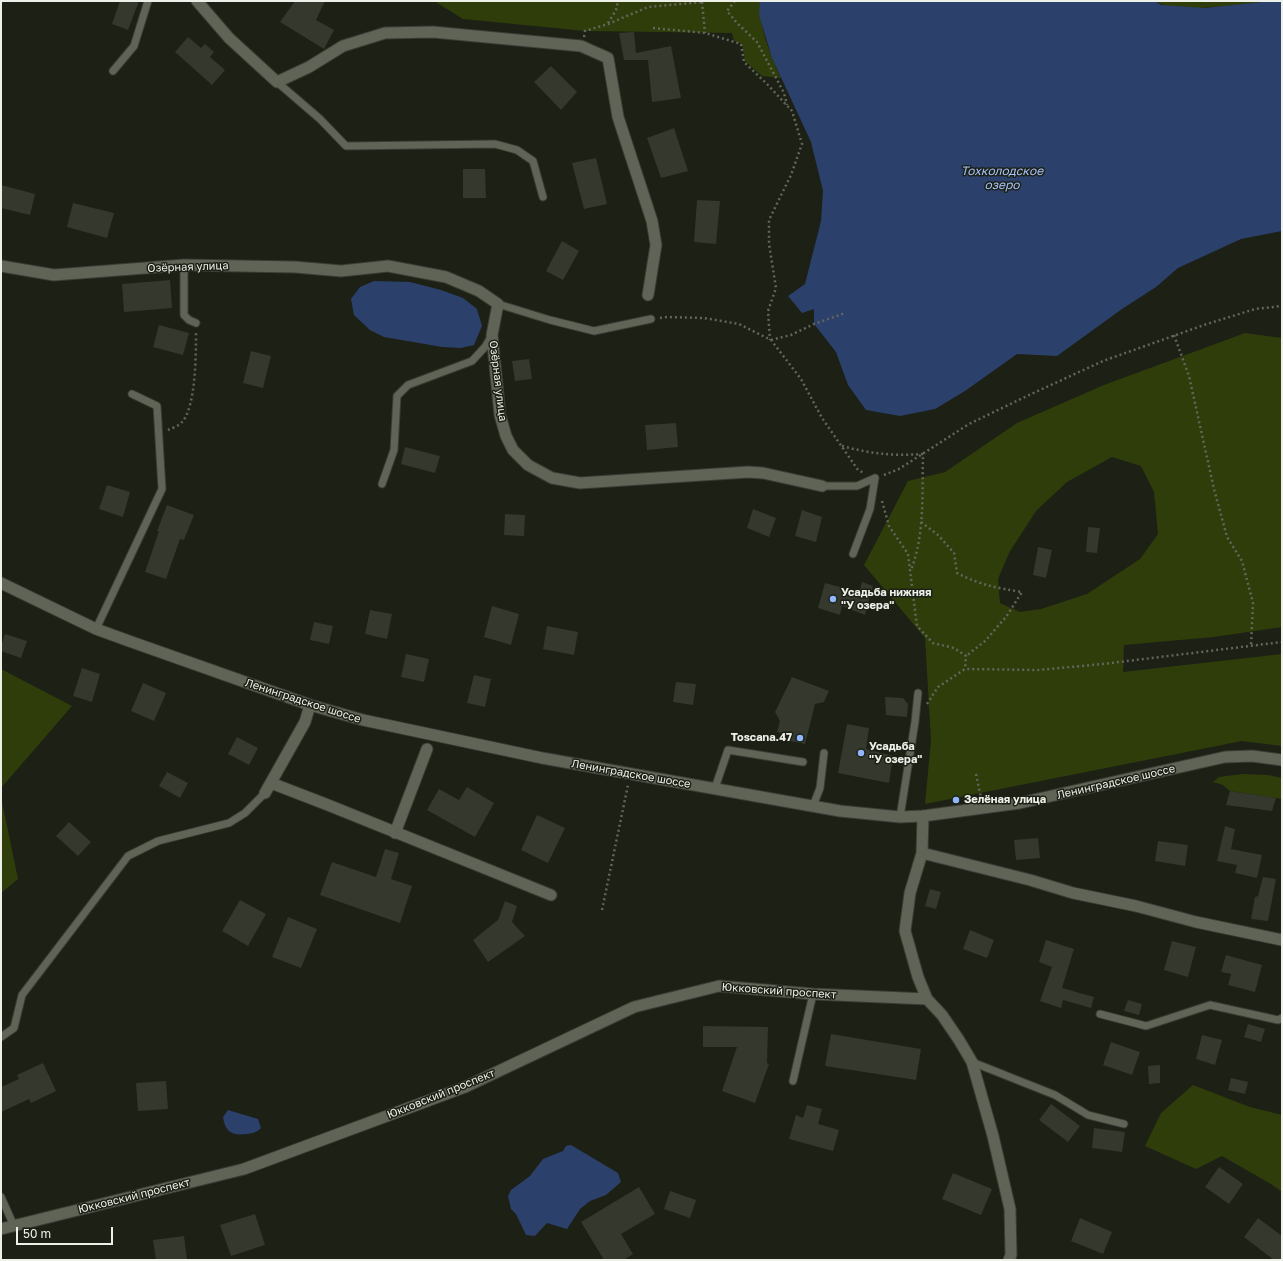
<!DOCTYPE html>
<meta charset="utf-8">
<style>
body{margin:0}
#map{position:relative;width:1283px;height:1261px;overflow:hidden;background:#1c2015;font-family:"Golos Text",sans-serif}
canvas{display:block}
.frame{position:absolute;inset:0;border:2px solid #edf0e9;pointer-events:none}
.scale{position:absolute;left:16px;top:1227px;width:97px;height:18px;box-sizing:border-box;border:2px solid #edf0e9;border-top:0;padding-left:5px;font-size:12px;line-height:14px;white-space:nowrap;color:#edf0e9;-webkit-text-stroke:3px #1c2015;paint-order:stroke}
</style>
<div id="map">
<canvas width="1283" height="1261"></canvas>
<div class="frame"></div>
<div class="scale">50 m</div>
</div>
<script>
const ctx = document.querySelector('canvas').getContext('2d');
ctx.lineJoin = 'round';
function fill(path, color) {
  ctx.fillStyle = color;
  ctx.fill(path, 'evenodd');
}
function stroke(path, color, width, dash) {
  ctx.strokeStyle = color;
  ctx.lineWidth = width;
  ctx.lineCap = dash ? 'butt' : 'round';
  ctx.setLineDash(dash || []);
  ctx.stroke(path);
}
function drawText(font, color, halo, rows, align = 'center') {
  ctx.font = font + ' "Golos Text",sans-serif';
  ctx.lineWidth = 3;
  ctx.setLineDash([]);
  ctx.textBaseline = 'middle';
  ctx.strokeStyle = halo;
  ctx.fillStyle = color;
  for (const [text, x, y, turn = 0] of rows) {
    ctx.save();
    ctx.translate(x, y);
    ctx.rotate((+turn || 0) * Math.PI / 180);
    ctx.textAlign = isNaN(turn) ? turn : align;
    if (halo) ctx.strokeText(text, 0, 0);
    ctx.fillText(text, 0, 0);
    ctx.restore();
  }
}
fill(new Path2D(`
 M434,1H760C759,28 770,54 781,78L762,76L745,61L742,44L734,41L732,33L585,31L463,19Z
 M1155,1H1271C1245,4 1175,15 1155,1Z
 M1245,333L1282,338V627L1214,637L1124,645L1123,672L1282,654V746L1242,741L925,804L931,740L925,638L864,565L908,481L945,472L1017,423L1104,385ZM1112,457L1141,466L1154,492L1158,534L1140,559L1087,594L1041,609L1020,612L1000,603L998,579L1009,553L1036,511L1067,482Z
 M1,669L72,706L1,788Z
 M1242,774L1268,775L1282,778V799L1230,791L1223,785L1213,782L1219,777Z
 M1,797L18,879L1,893Z
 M1193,1085L1250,1107L1282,1115V1192L1271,1184L1222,1156L1196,1169L1145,1146L1161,1113Z`), '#2f3d0a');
fill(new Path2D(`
 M760,1H1155L1161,5L1205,8L1271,1L1282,2V231L1241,239L1178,268L1156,287L1122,309L1057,356L1017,354L965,391L935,409L900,416L866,410L848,385L836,352L814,324V309L802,313L788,296L805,284L821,221L823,191L811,142L772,58L759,15Z
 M374,281L410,282L441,290L463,298L477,309L482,326L474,345L461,348L442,347L384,337L370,330L354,315L351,299L360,287Z
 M228,1110L258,1119L261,1128C256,1133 253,1133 247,1134C232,1136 225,1132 223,1117Z
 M571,1145L618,1173L621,1182L606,1195L590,1201L580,1209L567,1229L547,1223L535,1236L526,1235L516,1214L511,1209L508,1196L511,1190L530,1176L543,1159L563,1151L566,1146Z`), '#2b406b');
fill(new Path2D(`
 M120,1H139L128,30L112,24Z
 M295,1H325L316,20L334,30L324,49L280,22Z
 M634,32L636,53L671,46L681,98L652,102L648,60H624L619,33Z
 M188,37L201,48L205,44L214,52L210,57L225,70L212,85L175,52Z
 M551,66L577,92L561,110L534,82Z
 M674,128L688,171L661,178L647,138Z
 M596,158L607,204L584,209L572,163Z
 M463,169H485L486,198H463Z
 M1,185L35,194L30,215L1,208Z
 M697,200L720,201L716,244L694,242Z
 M73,203L114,213L107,238L67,227Z
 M562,241L579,251L563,280L546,271Z
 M170,280L172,308L124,312L122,284Z
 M159,325L189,333L183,355L153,347Z
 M251,351L271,356L263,388L243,383Z
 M529,359L532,379L515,381L512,361Z
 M676,423L678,447L647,450L645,425Z
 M405,447L440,456L435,473L401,464Z
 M107,485L130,492L123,517L99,509Z
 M167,505L194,515L184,540L180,539L166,579L145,572L159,531H157Z
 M753,509L776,518L769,537L747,528Z
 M802,510L822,517L816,542L795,536Z
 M505,514L525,515L524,536L504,535Z
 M1088,527L1100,528L1097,553L1086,552Z
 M1038,547L1052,550L1046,578L1033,575Z
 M862,582L873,586L865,615L842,606L840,615L818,608L825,583L859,592Z
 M492,606L519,614L511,645L484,637Z
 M370,610L392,614L387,639L365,634Z
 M314,622L333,626L329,644L310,640Z
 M547,626L578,632L574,655L543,649Z
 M5,634L27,641L21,658L1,651V646Z
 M406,654L429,659L424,682L401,677Z
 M82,668L100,674L92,702L73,696Z
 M474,675L491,679L485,707L467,703Z
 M792,677L829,691L824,702L815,704L805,744L790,741L787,734L777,732L780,721L775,712Z
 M676,682L696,684L693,705L673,702Z
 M143,683L166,693L154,721L131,711Z
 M885,697L903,698L908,704L907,717L886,715Z
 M847,724L869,728L866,749L893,756L889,783L838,773Z
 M237,737L258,748L249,765L228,754Z
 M167,772L188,783L180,798L159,786Z
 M467,787L494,803L475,837L427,810L439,789L459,800Z
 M1230,791L1276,798L1272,811L1226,805Z
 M537,815L565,828L548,863L521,850Z
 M69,822L91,842L78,856L56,836Z
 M1225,826L1235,829L1231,849L1262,855L1257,878L1235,873L1237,865L1217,861Z
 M1038,838L1040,858L1016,860L1014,840Z
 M1158,841L1188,845L1185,866L1155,861Z
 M385,849L399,853L391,879L412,886L400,923L320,895L332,862L376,877Z
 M1263,877L1276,879L1268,921L1251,919L1255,897L1258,896Z
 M930,889L941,892L936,909L925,906Z
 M240,900L266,914L248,946L222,931Z
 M505,901L517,906L512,922L525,936L488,962L473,940L498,920Z
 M288,917L317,929L301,968L272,957Z
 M970,930L994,940L987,958L963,949Z
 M1046,940L1074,949L1062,988L1094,997L1091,1008L1063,1000L1061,1008L1040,1001L1052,967L1039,962Z
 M1172,941L1196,947L1188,977L1164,970Z
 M1226,955L1262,965L1255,992L1228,985L1231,974L1221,972Z
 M1128,1000L1142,1004L1139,1015L1124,1011Z
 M1248,1024L1265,1029L1261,1042L1244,1037Z
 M703,1026L768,1027L767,1063L769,1064L755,1103L722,1091L737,1047H703Z
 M831,1034L921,1049L916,1080L825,1066Z
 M1202,1035L1222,1040L1215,1065L1196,1059Z
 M1111,1042L1140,1052L1132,1075L1103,1065Z
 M43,1063L56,1091L31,1103L29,1099L1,1112V1087L19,1079L17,1075Z
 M1160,1065V1083L1149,1084L1148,1066Z
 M1231,1078L1248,1082L1245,1094L1228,1090Z
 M166,1081L168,1109L138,1111L136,1083Z
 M1051,1104L1080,1126L1068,1142L1039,1120Z
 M807,1105L822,1109L818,1124L839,1130L833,1151L789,1139L796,1115L803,1118Z
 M1094,1128L1125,1132L1122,1152L1092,1148Z
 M1219,1167L1243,1184L1229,1204L1205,1187Z
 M953,1173L992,1189L981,1215L942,1199Z
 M639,1187L655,1214L621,1234L633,1254L624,1260H604L581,1222Z
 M670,1191L696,1200L690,1218L664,1209Z
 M255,1214L265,1245L231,1256L220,1225Z
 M1080,1218L1112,1232L1103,1254L1071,1241Z
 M1258,1218L1282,1236V1260H1274L1244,1237Z
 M184,1236L187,1260H156L153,1240Z`), '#34382d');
const service = new Path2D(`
 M113,71L134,46L148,1
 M277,82L320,119L346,146L495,144L517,150L533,161L543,197
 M184,265V315L189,320L196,323
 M498,304L550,320L594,331L651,319
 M382,484L394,450L397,396L408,385L472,361L485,347L492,335
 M822,486H857L875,478
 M853,554L870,509L875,478
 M96,629L162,489L157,406L132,394
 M715,788L728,750L803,762
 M813,806L820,788L824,753
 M900,817L915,722L918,693
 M1100,1014L1146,1026L1210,1005L1278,1020L1282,1018
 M1,1037L14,1028L22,995L128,856L158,841L229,823L245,813L265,793
 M972,1062L1055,1095L1088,1115L1124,1124
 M793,1081L813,994
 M1,1197L14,1226`);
const minor = new Path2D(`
 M197,1L229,38L277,82L309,67L343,46L385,33L433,32L581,46L608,58L618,117L652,221L656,245L648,295
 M1,266L54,275L184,265L295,267L341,271L388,266L446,277L479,291L498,304L492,335L500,415L506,436L513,450L528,465L552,478L580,483L748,472L763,473L822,486
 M271,783L328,805L551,895
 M265,793L305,722L310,705
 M923,816L922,853L910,893L905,931L918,977L927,999L942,1015L959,1040L972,1062L993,1136L1010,1209L1011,1255L1009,1260
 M395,833L427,749
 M922,853L1030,880L1073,893L1136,906L1196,922L1282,940
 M1,1229L244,1169L465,1087L634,1007L719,986L813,994L927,999`);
const secondary = new Path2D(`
 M1,583L96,629L129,641L310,705L363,720L542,758L840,811L900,817L923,816L1020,803L1225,757L1252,756L1282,760`);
stroke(service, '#3a3c35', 9);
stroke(minor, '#3a3c35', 13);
stroke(secondary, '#3a3c35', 13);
stroke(new Path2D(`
 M735,1L727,11L737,23L757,42L784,93L787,105
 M702,2L705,33
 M608,23L616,10L618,1
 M653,28L705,33L741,44L744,62L767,84L792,111L802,144L791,175L769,220V244L776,288L768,311L770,340
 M584,37L585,31L608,24L648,7L702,2
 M660,318L667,317L704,318L739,324L771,340L801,379L822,418L858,470L864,473
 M1174,335L1189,376L1214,489L1227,537L1242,561L1253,603L1251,646
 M771,340L791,335L814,324L845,313
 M168,430C172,428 179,426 182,422C196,407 196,353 196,331
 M842,446C872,454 892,456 923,454C922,493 925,534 911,570
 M884,475L899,469L969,424L1027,396L1103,361L1204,325L1255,309L1282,306
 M882,501L889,526L908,554L917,626L933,643L954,648L966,656L965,669
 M921,522L938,535L954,553L957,573C980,585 997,588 1022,592L1006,617L985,641L966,656
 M927,704L938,687L965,669L1038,670L1103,664L1282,642
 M976,774L981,798
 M602,910L628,785`), '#62665c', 2.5, [2, 3]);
stroke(service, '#5f6456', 7);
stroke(minor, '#5f6456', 11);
stroke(secondary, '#5f6456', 11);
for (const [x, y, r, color] of [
 [833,599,4,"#93b7fd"],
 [800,738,4,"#93b7fd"],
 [861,753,4,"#93b7fd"],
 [956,800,4,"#93b7fd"]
]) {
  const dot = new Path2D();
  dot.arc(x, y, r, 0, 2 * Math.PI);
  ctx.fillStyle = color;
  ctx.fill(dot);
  stroke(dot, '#1c2015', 1.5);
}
drawText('11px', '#edf0e9', '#1c2015', [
 ["Озёрная улица",188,267,-2],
 ["Озёрная улица",498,381,83],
 ["Ленинградское шоссе",303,701,18],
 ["Ленинградское шоссе",631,774,10],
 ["Ленинградское шоссе",1116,782,-13],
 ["Юкковский проспект",779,991,4],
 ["Юкковский проспект",441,1094,-22],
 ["Юкковский проспект",134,1196,-14]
]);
drawText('bold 11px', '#edf0e9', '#1c2015', [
 ["Усадьба нижняя",841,593],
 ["\"У озера\"",841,606],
 ["Toscana.47",792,738,"right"],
 ["Усадьба",869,747],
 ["\"У озера\"",869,760],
 ["Зелёная улица",964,800]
], 'left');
drawText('italic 12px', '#a6c3fd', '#1c2015', [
 ["Тохколодское",1002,171],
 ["озеро",1002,185]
]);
</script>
